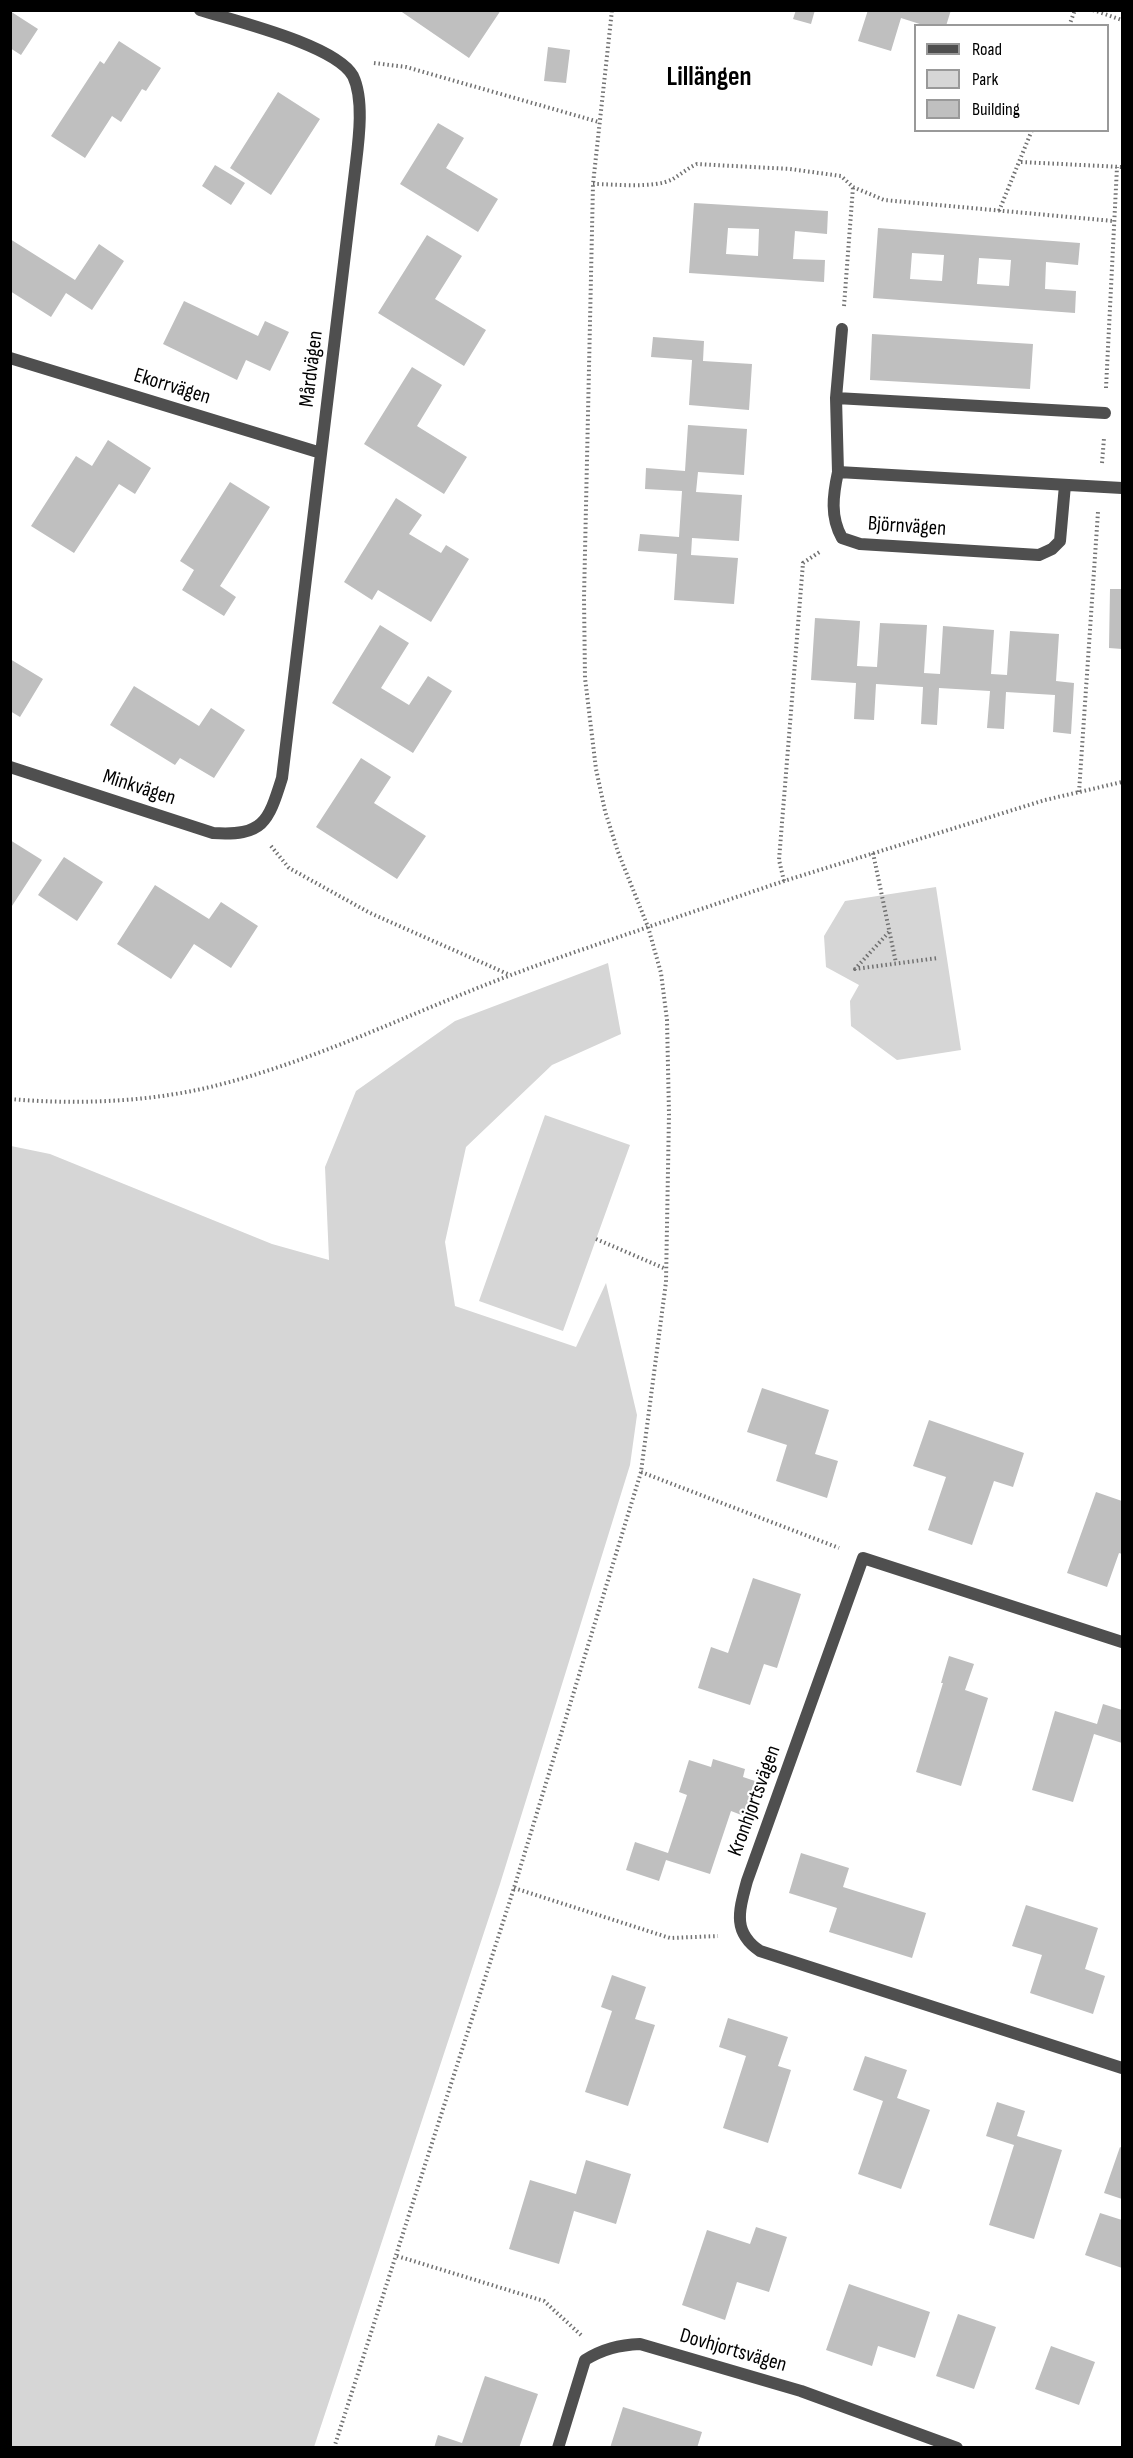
<!DOCTYPE html>
<meta charset="utf-8">
<style>
body{margin:0}
#map{position:relative;width:1133px;height:2458px;overflow:hidden;background:#fff;font-family:"Sofia Sans Condensed",sans-serif}
canvas{display:block}
.frame{position:absolute;inset:0;border:12px solid #000;pointer-events:none}
.legend{position:absolute;left:914px;top:24px;width:195px;height:108px;box-sizing:border-box;background:#fff;border:2px solid #999;margin:0;padding:8px 10px;list-style:none;font-size:18px;color:#000}
.legend li{display:flex;align-items:center;gap:12px;height:30px}
.legend b{width:30px;border:2px solid #999}
</style>
<div id="map">
<canvas width="1133" height="2458"></canvas>
<div class="frame"></div>
<ul class="legend">
<li><b style="height:8px;background:#4f4f4f"></b>Road</li>
<li><b style="height:16px;background:#d6d6d6"></b>Park</li>
<li><b style="height:16px;background:#bfbfbf"></b>Building</li>
</ul>
</div>
<script>
const ctx = document.querySelector('canvas').getContext('2d');
ctx.lineJoin = 'round';
function fill(path, color) {
  ctx.fillStyle = color;
  ctx.fill(path, 'evenodd');
}
function stroke(path, color, width, dash) {
  ctx.strokeStyle = color;
  ctx.lineWidth = width;
  ctx.lineCap = dash ? 'butt' : 'round';
  ctx.setLineDash(dash || []);
  ctx.stroke(path);
}
function drawText(font, color, halo, rows, align = 'center') {
  ctx.font = font + ' "Sofia Sans Condensed",sans-serif';
  ctx.lineWidth = 4.5;
  ctx.setLineDash([]);
  ctx.textBaseline = 'middle';
  ctx.strokeStyle = halo;
  ctx.fillStyle = color;
  for (const [text, x, y, turn = 0] of rows) {
    ctx.save();
    ctx.translate(x, y);
    ctx.rotate((+turn || 0) * Math.PI / 180);
    ctx.textAlign = isNaN(turn) ? turn : align;
    if (halo) ctx.strokeText(text, 0, 0);
    ctx.fillText(text, 0, 0);
    ctx.restore();
  }
}
fill(new Path2D(`
 M936,887L961,1050L897,1060L851,1026L850,1001L859,985L826,967L824,936L845,901Z
 M608,963L621,1034L552,1065L466,1147L445,1242L455,1306L576,1347L606,1283L637,1415L630,1465L500,1884L314,2447H11V1146L50,1154L272,1244L329,1260L325,1167L356,1091L455,1021Z
 M545,1115L630,1145L563,1331L479,1301Z`), '#d6d6d6');
fill(new Path2D(`
 M399,10H501L469,58Z
 M796,10H815L811,24L793,19Z
 M868,10H951L946,26H926L901,18L891,51L858,41Z
 M10,11L38,29L21,55L10,48Z
 M119,41L161,68L146,91L142,89L121,122L112,116L85,158L51,136L100,61L104,64Z
 M548,47L570,50L566,83L544,81Z
 M278,92L320,119L271,195L230,168Z
 M438,123L464,138L446,168L498,199L478,232L400,184Z
 M215,165L245,183L231,205L202,186Z
 M694,203L828,211L827,234L795,231L793,259L825,260L824,282L689,273ZM728,228L759,229L758,256L726,254Z
 M878,228L1080,243L1078,265L1046,262L1045,289L1076,291L1075,313L873,298ZM912,253L944,255L942,281L910,279ZM979,258L1011,260L1009,286L977,284Z
 M427,235L462,256L435,299L486,330L464,366L378,313Z
 M10,239L75,280L99,244L124,261L92,310L66,293L51,317L10,291Z
 M184,301L258,336L265,321L289,332L270,371L246,360L237,380L163,344Z
 M872,334L1033,344L1030,389L870,380Z
 M653,337L704,341L703,361L752,364L749,410L689,405L692,360L651,357Z
 M412,367L442,385L417,426L467,457L444,494L364,444Z
 M688,425L747,429L744,475L698,472L696,492L742,495L739,541L692,538L691,555L738,558L734,604L674,600L677,554L638,551L640,534L679,537L682,491L645,489L646,468L685,471Z
 M108,440L151,468L135,494L119,484L74,553L31,526L76,456L92,466Z
 M230,482L270,507L220,586L236,597L224,616L182,590L194,570L180,561Z
 M396,498L422,515L409,534L441,553L446,545L469,559L431,622L378,590L372,600L344,582Z
 M1110,589H1122V649L1109,648Z
 M815,618L860,621L857,666L877,667L880,623L927,625L924,673L940,674L943,626L994,630L991,674L1007,675L1010,631L1059,634L1056,681L1074,683L1071,734L1053,732L1055,695L1006,692L1004,729L987,728L990,691L939,688L937,725L921,724L923,687L876,684L874,720L854,719L856,683L811,680Z
 M380,625L409,643L381,688L409,705L428,676L452,691L413,753L332,703Z
 M10,659L43,679L20,717L10,711Z
 M134,686L199,726L211,708L245,730L214,778L180,758L175,765L110,725Z
 M361,758L391,777L374,803L426,836L397,879L316,827Z
 M10,840L42,860L10,909Z
 M64,857L103,882L77,921L38,895Z
 M155,885L209,919L221,902L258,926L231,968L194,944L171,979L117,944Z
 M762,1388L829,1410L815,1454L838,1461L827,1498L776,1481L787,1445L747,1432Z
 M929,1420L1024,1453L1013,1487L994,1481L972,1545L928,1530L946,1477L913,1466Z
 M1096,1492L1122,1501V1554L1119,1553L1107,1587L1067,1573Z
 M753,1578L801,1594L777,1668L764,1664L750,1705L698,1688L711,1647L728,1653Z
 M949,1656L974,1664L965,1690L988,1698L961,1786L916,1772L943,1683H941Z
 M1103,1704L1122,1710V1743L1094,1734L1073,1802L1032,1790L1055,1711L1097,1724Z
 M713,1759L745,1769L743,1777L755,1781L744,1816L731,1811L710,1874L666,1860L659,1881L626,1870L635,1842L668,1853L687,1795L679,1792L689,1760L711,1767Z
 M801,1853L849,1868L843,1887L926,1913L912,1958L829,1932L837,1908L789,1893Z
 M1026,1905L1098,1928L1085,1969L1105,1976L1093,2014L1030,1993L1042,1955L1012,1946Z
 M612,1975L646,1987L635,2019L655,2025L628,2106L585,2092L612,2011L601,2007Z
 M728,2018L788,2037L778,2066L791,2070L768,2143L723,2128L746,2056L719,2047Z
 M865,2056L907,2070L897,2098L930,2110L901,2189L858,2174L883,2101L853,2090Z
 M997,2102L1025,2111L1017,2136L1062,2150L1034,2239L989,2225L1014,2145L986,2136Z
 M1120,2147L1122,2148V2199L1104,2193Z
 M586,2160L631,2174L616,2224L574,2211L559,2264L509,2249L530,2180L576,2194Z
 M1100,2213L1122,2220V2268L1085,2255Z
 M756,2227L787,2237L769,2292L737,2282L725,2320L682,2305L707,2230L750,2244Z
 M849,2284L930,2312L915,2358L878,2346L872,2366L826,2350Z
 M958,2314L996,2327L974,2389L936,2376Z
 M1051,2346L1095,2362L1079,2405L1035,2389Z
 M485,2376L538,2394L519,2448H434L438,2435L462,2443Z
 M623,2407L702,2432L697,2448H610Z`), '#bfbfbf');
stroke(new Path2D(`
 M1093,10L1122,20
 M1069,26L1075,10
 M374,63L406,67L599,122
 M1021,162L1122,167
 M593,184C615,184 654,189 673,179C681,174 688,168 697,164L790,169L841,176L853,187L884,200L1113,221
 M999,211L1032,130
 M844,306L853,187
 M1106,388L1117,167
 M1102,463L1104,438
 M1079,792L1098,512
 M271,846L289,868L370,913L510,975
 M873,853L896,963
 M784,881L779,860L803,563L821,551
 M889,932L855,969L938,958
 M10,1099C79,1105 155,1102 222,1084C322,1058 415,1011 511,975C556,958 602,943 648,927L618,852L605,811L596,769L585,678L584,598L593,184L612,10
 M596,1239L666,1269
 M641,1472L839,1548
 M514,1888L670,1938L718,1936
 M397,2256L544,2301L581,2335
 M334,2448L514,1888L641,1472L666,1282L669,1114L667,1020L661,973L648,927L784,881L1045,800L1122,782`), '#717171', 4, [1.5, 3]);
stroke(new Path2D(`
 M836,398L1105,413
 M838,472L836,398L842,329`), '#4f4f4f', 12);
stroke(new Path2D(`
 M10,358L321,453
 M1065,485L1060,541L1052,549L1039,555L860,544L842,538C830,517 833,495 838,472L1122,488
 M10,767L213,833C263,836 268,823 282,778L355,171C358,145 365,101 353,76C336,45 235,21 200,10
 M1122,1642L863,1558L747,1881C739,1911 732,1932 760,1951L1122,2068
 M558,2448L585,2360C603,2349 619,2345 640,2344L801,2391L957,2448`), '#4f4f4f', 12);
drawText('21px', '#000', '#fff', [
 ["Mårdvägen",312,369,-83],
 ["Ekorrvägen",172,387,17],
 ["Björnvägen",907,527,4],
 ["Minkvägen",139,788,18],
 ["Kronhjortsvägen",755,1801,-70],
 ["Dovhjortsvägen",733,2351,16]
]);
drawText('bold 27px', '#000', '#fff', [
 ["Lillängen",709,78]
]);
</script>
